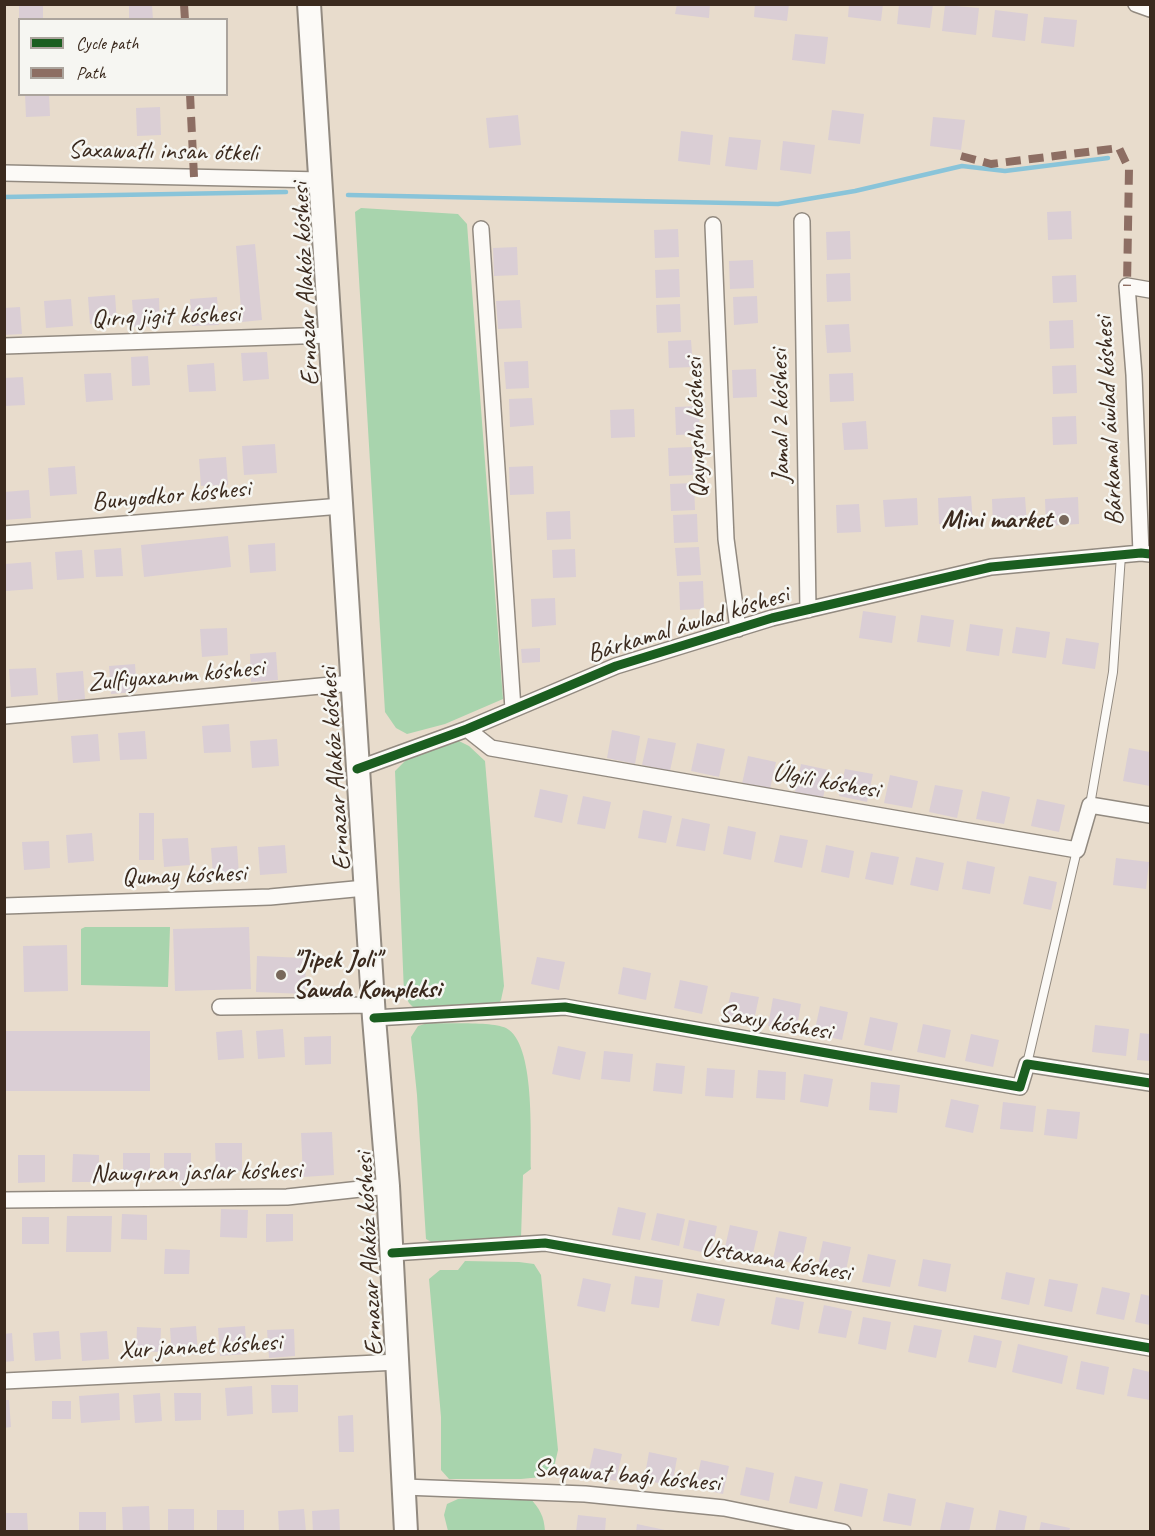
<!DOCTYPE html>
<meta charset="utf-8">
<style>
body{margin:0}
#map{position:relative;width:1155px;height:1536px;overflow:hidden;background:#e8dccc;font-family:Caveat,sans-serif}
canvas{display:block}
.frame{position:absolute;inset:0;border:6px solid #3b2a1e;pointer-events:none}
.legend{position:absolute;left:18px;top:18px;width:210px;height:78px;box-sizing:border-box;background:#f6f6f2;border:2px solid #aba49d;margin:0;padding:8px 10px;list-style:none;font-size:18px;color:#3b2a1e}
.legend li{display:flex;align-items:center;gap:12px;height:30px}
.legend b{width:30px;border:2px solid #aba49d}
</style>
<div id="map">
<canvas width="1155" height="1536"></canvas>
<div class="frame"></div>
<ul class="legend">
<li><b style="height:8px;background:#1b5e20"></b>Cycle path</li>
<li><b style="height:8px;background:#8d6e63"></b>Path</li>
</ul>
</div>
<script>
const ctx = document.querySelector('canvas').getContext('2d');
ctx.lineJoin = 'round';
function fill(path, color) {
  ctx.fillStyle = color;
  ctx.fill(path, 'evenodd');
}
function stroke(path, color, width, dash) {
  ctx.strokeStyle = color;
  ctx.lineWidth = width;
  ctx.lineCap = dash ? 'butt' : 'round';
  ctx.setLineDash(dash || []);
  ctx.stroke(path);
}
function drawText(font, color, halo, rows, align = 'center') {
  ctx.font = font + ' Caveat,sans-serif';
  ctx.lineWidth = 5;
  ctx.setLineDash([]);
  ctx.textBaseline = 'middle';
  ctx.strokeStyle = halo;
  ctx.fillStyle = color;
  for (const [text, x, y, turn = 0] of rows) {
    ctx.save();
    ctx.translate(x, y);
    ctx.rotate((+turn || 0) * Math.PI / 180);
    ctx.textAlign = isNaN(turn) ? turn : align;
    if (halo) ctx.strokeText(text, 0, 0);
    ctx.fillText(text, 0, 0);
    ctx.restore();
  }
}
fill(new Path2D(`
 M361,208L458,214L467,224L503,699L445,724L407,734L396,728L385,712L355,212Z
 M459,741L469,746L485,761L504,986L501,1000L496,1007L416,1010L409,1003L404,993L395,771L408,758Z
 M85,927H170L168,987L81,985V929Z
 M428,1023C445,1024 492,1021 506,1028C536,1043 530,1139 531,1169L523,1175L521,1238L435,1244L426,1239L417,1095L411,1037L418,1026Z
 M465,1261L519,1262L534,1264L541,1275L558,1450L552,1476L521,1479H449L441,1470V1417L429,1279L440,1270H458Z
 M529,1497C540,1509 544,1516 545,1531H448L444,1515L447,1504L458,1499Z`), '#a8d4ad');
stroke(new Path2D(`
 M348,195L778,204L855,191L962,166L1005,171L1108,158
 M4,197L286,192`), '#89c4d9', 4.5);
fill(new Path2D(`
 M19,4H43V20H19Z
 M677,4H710L709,18L675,14Z
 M755,4H789L787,21L754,17Z
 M849,4H883L881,21L848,17Z
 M899,4H933L930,28L897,24Z
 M152,5L153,20H129V6Z
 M945,5L979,8L976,35L942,31Z
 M995,10L1028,14L1025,41L992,37Z
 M1044,17L1077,20L1074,47L1041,43Z
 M795,34L828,37L825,64L792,60Z
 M25,94H49L50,116L26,117Z
 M160,107L161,135L137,136L136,108Z
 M832,110L864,114L860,144L828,140Z
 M518,115L521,145L489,148L486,118Z
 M933,117L965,120L961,150L930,146Z
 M681,131L713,135L710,165L678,161Z
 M729,137L761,140L757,170L725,166Z
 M783,141L815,145L811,174L780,170Z
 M1071,211L1072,239L1048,240L1047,212Z
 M678,229L679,257L655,258L654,230Z
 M850,231L851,259L827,260L826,232Z
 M255,244L262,320L242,322L236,246Z
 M517,247L518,275L494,276L493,248Z
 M753,260L754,288L730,289L729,261Z
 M679,269L680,297L656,298L655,270Z
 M850,273L851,301L827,302L826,274Z
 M1076,275L1077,302L1053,303L1052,276Z
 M115,295L117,322L90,324L88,297Z
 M757,296L758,323L734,325L733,297Z
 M217,297L219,325L192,326L190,299Z
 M159,298L160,326L134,327L132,300Z
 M71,299L73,326L46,328L44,301Z
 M520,300L522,328L498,329L496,301Z
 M680,304L681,332L657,333L656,305Z
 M20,307L22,334L4,335V308Z
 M1073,320L1074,348L1050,349L1049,321Z
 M849,324L851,352L827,353L825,325Z
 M691,340L693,367L669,368L668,341Z
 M267,352L269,379L243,381L241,353Z
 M148,356L150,385L132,386L131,357Z
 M528,361L529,388L506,389L504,362Z
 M214,363L216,391L189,392L187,365Z
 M1076,365L1077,393L1053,394L1052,366Z
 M756,369L757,397L733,398L732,370Z
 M111,373L113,400L86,402L84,374Z
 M853,373L854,401L830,402L829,374Z
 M23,377L25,405L4,406V378Z
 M532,398L534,425L510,427L509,399Z
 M699,406L700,434L676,435L675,407Z
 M634,409L635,437L611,438L610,410Z
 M1076,416L1077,444L1053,445L1052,417Z
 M866,421L868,449L844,450L842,423Z
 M275,444L277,473L244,475L242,446Z
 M692,447L693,475L669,476L668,448Z
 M226,457L228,485L201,486L199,459Z
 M75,466L77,494L50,496L48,468Z
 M533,466L534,494L510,495L509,467Z
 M694,483L695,510L671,511L670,484Z
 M29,490L31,518L4,520V492Z
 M971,496L973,523L939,524L938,498Z
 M1025,497L1027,524L993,526L992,499Z
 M1078,497L1079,524L1046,526L1045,499Z
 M917,498L918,525L885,527L883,500Z
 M859,504L861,532L837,533L836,505Z
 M570,511L571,539L547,540L546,512Z
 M697,514L698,542L674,543L673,515Z
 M228,536L231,567L144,577L141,545Z
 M275,543L276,571L250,573L248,545Z
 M699,547L701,575L677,576L675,548Z
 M121,548L123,576L96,577L94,550Z
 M575,549L576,577L553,578L552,550Z
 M82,550L84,578L57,580L55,552Z
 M31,562L33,589L6,591L5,564Z
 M703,581L704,609L680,610L679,582Z
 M555,598L556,625L532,627L531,599Z
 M863,611L896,616L892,643L859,638Z
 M921,615L954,620L950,647L917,642Z
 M970,624L1003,629L999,656L966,651Z
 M1016,627L1050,632L1046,658L1012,653Z
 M227,628L228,655L202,657L200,629Z
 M1066,638L1099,643L1095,669L1062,664Z
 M540,648V662L522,663L521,649Z
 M276,652L278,680L251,682L250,654Z
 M135,664L137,692L111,694L109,666Z
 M36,668L38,695L11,697L9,669Z
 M83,671L85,699L58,701L56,673Z
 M229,724L231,752L204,753L202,726Z
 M612,730L640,736L635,764L607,758Z
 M145,731L147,759L120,760L118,733Z
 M98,734L100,761L73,763L71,736Z
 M648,738L676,743L670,771L642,765Z
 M277,739L279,766L252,768L250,741Z
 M697,743L725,749L719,777L691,771Z
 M1129,748L1150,752V786L1123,781Z
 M748,756L776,762L770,789L742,784Z
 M801,764L829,770L823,798L795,792Z
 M845,769L873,774L867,802L839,796Z
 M890,775L918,781L912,808L884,803Z
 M935,785L963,790L957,818L929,812Z
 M540,789L568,795L562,823L534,817Z
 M982,791L1010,797L1004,824L976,819Z
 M583,796L611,802L605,829L577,824Z
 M1037,799L1065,805L1059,832L1031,826Z
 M643,810L672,816L666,843L638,838Z
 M139,813H154V860H139Z
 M682,818L710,824L705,851L676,846Z
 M728,826L756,832L751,860L723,854Z
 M92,833L94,861L68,863L66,835Z
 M780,835L808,840L802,868L774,862Z
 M188,838L190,865L164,867L162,839Z
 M49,841L50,868L24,870L22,842Z
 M285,845L287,873L260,875L258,847Z
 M826,845L854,851L849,878L821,872Z
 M237,846L239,874L213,875L211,848Z
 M871,852L899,857L893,885L865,879Z
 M916,857L944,863L938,891L910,885Z
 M1116,858L1149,862L1146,889L1113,885Z
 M967,861L995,867L990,894L962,889Z
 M1029,876L1057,882L1051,910L1023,904Z
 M249,927L251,989L175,991L173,929Z
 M67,945L68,991L24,992L23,946Z
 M257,956L306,958L305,994L256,992Z
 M537,957L565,962L559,990L531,984Z
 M623,967L651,973L646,1000L618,994Z
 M680,980L708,986L702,1014L674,1008Z
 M731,992L759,997L753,1025L725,1019Z
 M773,998L801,1004L796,1032L768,1026Z
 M820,1006L848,1012L842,1040L814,1034Z
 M870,1017L898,1023L892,1051L864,1045Z
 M923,1024L951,1030L945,1058L917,1052Z
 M1095,1025L1129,1029L1126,1056L1092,1052Z
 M283,1029L285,1057L258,1059L256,1031Z
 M242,1030L244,1058L218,1060L216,1032Z
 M4,1031H150V1091H4Z
 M1140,1033L1150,1034V1061L1137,1060Z
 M971,1034L999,1040L993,1067L965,1061Z
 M331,1036V1064L305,1065L304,1037Z
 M558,1046L586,1052L580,1080L552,1074Z
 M604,1051L633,1054L630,1082L601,1079Z
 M656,1063L685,1066L682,1094L653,1091Z
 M707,1068L735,1070L733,1098L705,1096Z
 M758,1070L786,1072L785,1100L756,1098Z
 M804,1074L833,1079L828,1107L800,1102Z
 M871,1082L900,1085L897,1113L869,1110Z
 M951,1099L979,1105L973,1133L945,1127Z
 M1003,1102L1036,1106L1033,1132L1000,1129Z
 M1047,1109L1080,1112L1077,1139L1044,1135Z
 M332,1132L334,1175L303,1177L301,1133Z
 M215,1143H242V1171H216Z
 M123,1153H150V1180H123Z
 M164,1153H191V1181H164Z
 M73,1154L99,1155V1182H72Z
 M18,1155H45V1182L18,1183Z
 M618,1207L646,1213L640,1240L612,1235Z
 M221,1209L248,1210L247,1238L220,1237Z
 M657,1213L685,1219L679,1246L651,1240Z
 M122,1214L147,1215V1240L121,1239Z
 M266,1214H293V1241L266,1242Z
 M67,1216H112L111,1252H66Z
 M22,1217H49V1244H22Z
 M689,1220L717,1226L711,1254L683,1248Z
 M730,1225L758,1231L752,1258L724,1252Z
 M779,1231L807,1237L801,1265L773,1259Z
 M823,1241L851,1247L845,1275L817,1269Z
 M165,1249L190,1250L189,1274H164Z
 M868,1254L896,1260L890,1287L862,1282Z
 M923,1259L951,1264L946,1292L918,1286Z
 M1006,1272L1035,1278L1029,1305L1001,1299Z
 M635,1276L663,1280L659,1308L631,1304Z
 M583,1278L611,1284L605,1312L577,1306Z
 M1049,1279L1078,1284L1072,1312L1044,1306Z
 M1102,1287L1130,1293L1124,1320L1096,1314Z
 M697,1293L725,1299L719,1326L691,1321Z
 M1141,1294L1150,1296V1325L1135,1322Z
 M776,1297L804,1302L799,1330L771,1324Z
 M824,1305L852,1311L846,1338L818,1333Z
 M863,1317L891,1322L886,1350L858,1344Z
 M914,1325L942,1330L936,1358L908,1352Z
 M196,1326L198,1354L172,1356L170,1328Z
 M245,1326L247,1354L220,1356L218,1328Z
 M137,1327L161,1328L160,1352L136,1351Z
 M294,1329L295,1356L269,1358L267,1330Z
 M59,1331L61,1359L35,1361L33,1333Z
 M107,1331L109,1359L82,1361L80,1333Z
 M12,1333L14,1361L4,1362V1334Z
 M974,1335L1002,1341L996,1368L968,1362Z
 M1018,1344L1068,1356L1062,1384L1012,1372Z
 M1081,1361L1109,1367L1104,1395L1076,1389Z
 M1133,1368L1150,1372V1400L1127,1396Z
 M271,1385H298V1412L272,1413Z
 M252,1386L253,1414L227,1416L225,1388Z
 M119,1393L120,1420L81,1423L79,1396Z
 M160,1393L162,1421L135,1423L133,1395Z
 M174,1393H201V1420L175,1421Z
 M4,1400H9L11,1427L4,1428Z
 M52,1401H71V1419H52Z
 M353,1415L354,1452H339L338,1416Z
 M594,1448L622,1454L616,1481L588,1475Z
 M649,1452L677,1458L672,1486L644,1480Z
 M701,1460L729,1466L723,1494L695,1488Z
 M746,1467L774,1473L769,1501L740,1495Z
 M795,1476L823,1482L817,1509L789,1503Z
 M840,1483L868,1489L862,1517L834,1511Z
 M888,1493L916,1499L911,1526L883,1521Z
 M946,1502L974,1508L969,1532L940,1530Z
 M149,1506L150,1532H123L122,1507Z
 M168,1509H194V1532H168Z
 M304,1509L306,1532H279L278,1511Z
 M339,1509L340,1532H313L312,1511Z
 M217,1510H244V1532H217Z
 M999,1510L1027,1516L1024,1532H995Z
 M79,1512H106V1532H79Z
 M4,1513H27L28,1532H4Z
 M578,1515L606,1518L605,1532H576Z
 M1041,1522L1070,1528L1069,1532H1039Z
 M637,1524L665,1530V1532H636Z`), '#daced5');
const service = new Path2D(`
 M1090,805L1113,672L1121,555
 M1027,1064L1077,850`);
const minor = new Path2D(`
 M1136,4L1150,9
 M4,173L321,180
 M802,221L808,610
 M713,225L726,539L738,629
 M481,229L513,709
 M4,346L330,335
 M4,534L341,506
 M1141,553L1134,375L1127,286L1150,290
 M4,716L352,683
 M467,729L491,748L1077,850L1090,805L1150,815
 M357,769L467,729L616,666L772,618L991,567L1141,553L1150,554
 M4,906L270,897L365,888
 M220,1007L373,1005
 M374,1018L565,1007L1020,1087L1027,1064L1150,1083
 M4,1200L287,1197L388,1186
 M392,1253L545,1243L1150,1348
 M4,1381L398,1362
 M404,1487L585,1494L724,1508L843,1532`);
const secondary = new Path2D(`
 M309,4L374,1018L388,1186L406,1532`);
stroke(service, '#928a80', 10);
stroke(minor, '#928a80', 18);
stroke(secondary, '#928a80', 26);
stroke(service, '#fcfaf7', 8);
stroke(minor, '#fcfaf7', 15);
stroke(secondary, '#fcfaf7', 22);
stroke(new Path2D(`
 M184,4L185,20
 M190,94L194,177
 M961,156L991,164L1119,148L1129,169L1127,286`), '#8d6e63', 8, [15, 8]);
stroke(new Path2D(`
 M357,769L467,729L616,666L772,618L991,567L1141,553L1150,554
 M374,1018L565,1007L1020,1087L1027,1064L1150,1083
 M392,1253L545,1243L1150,1348`), '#1b5e20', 9);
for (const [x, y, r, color] of [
 [1064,520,6,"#78685b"],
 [281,975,6,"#78685b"]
]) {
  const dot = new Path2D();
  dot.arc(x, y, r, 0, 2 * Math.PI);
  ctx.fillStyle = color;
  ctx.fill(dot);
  stroke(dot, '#f6f6f2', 2);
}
drawText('26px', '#3b2a1e', '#f6f6f2', [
 ["Saxawatlı insan ótkeli",163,152,1],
 ["Ernazar Alakóz kóshesi",306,284,-93],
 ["Qırıq jigit kóshesi",166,317,-2],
 ["Jamal 2 kóshesi",781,416,-91],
 ["Bárkamal áwlad kóshesi",1110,421,-93],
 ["Qayıqshı kóshesi",697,428,-92],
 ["Bunyodkor kóshesi",171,496,-5],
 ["Bárkamal áwlad kóshesi",688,625,-17],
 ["Zulfiyaxanım kóshesi",176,676,-5],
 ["Ernazar Alakóz kóshesi",336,769,-94],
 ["Úlgili kóshesi",826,782,10],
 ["Qumay kóshesi",184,876,-2],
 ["Saxıy kóshesi",775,1023,10],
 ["Nawqıran jaslar kóshesi",196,1173,-1],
 ["Ernazar Alakóz kóshesi",370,1254,-93],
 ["Ustaxana kóshesi",776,1261,10],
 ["Xur jannet kóshesi",200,1347,-3],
 ["Saqawat baǵı kóshesi",627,1476,5]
]);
drawText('bold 26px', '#3b2a1e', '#f6f6f2', [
 ["Mini market",1052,520],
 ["\"Jipek Joli\"",293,960,"left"],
 ["Sawda Kompleksi",293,990,"left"]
], 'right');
</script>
